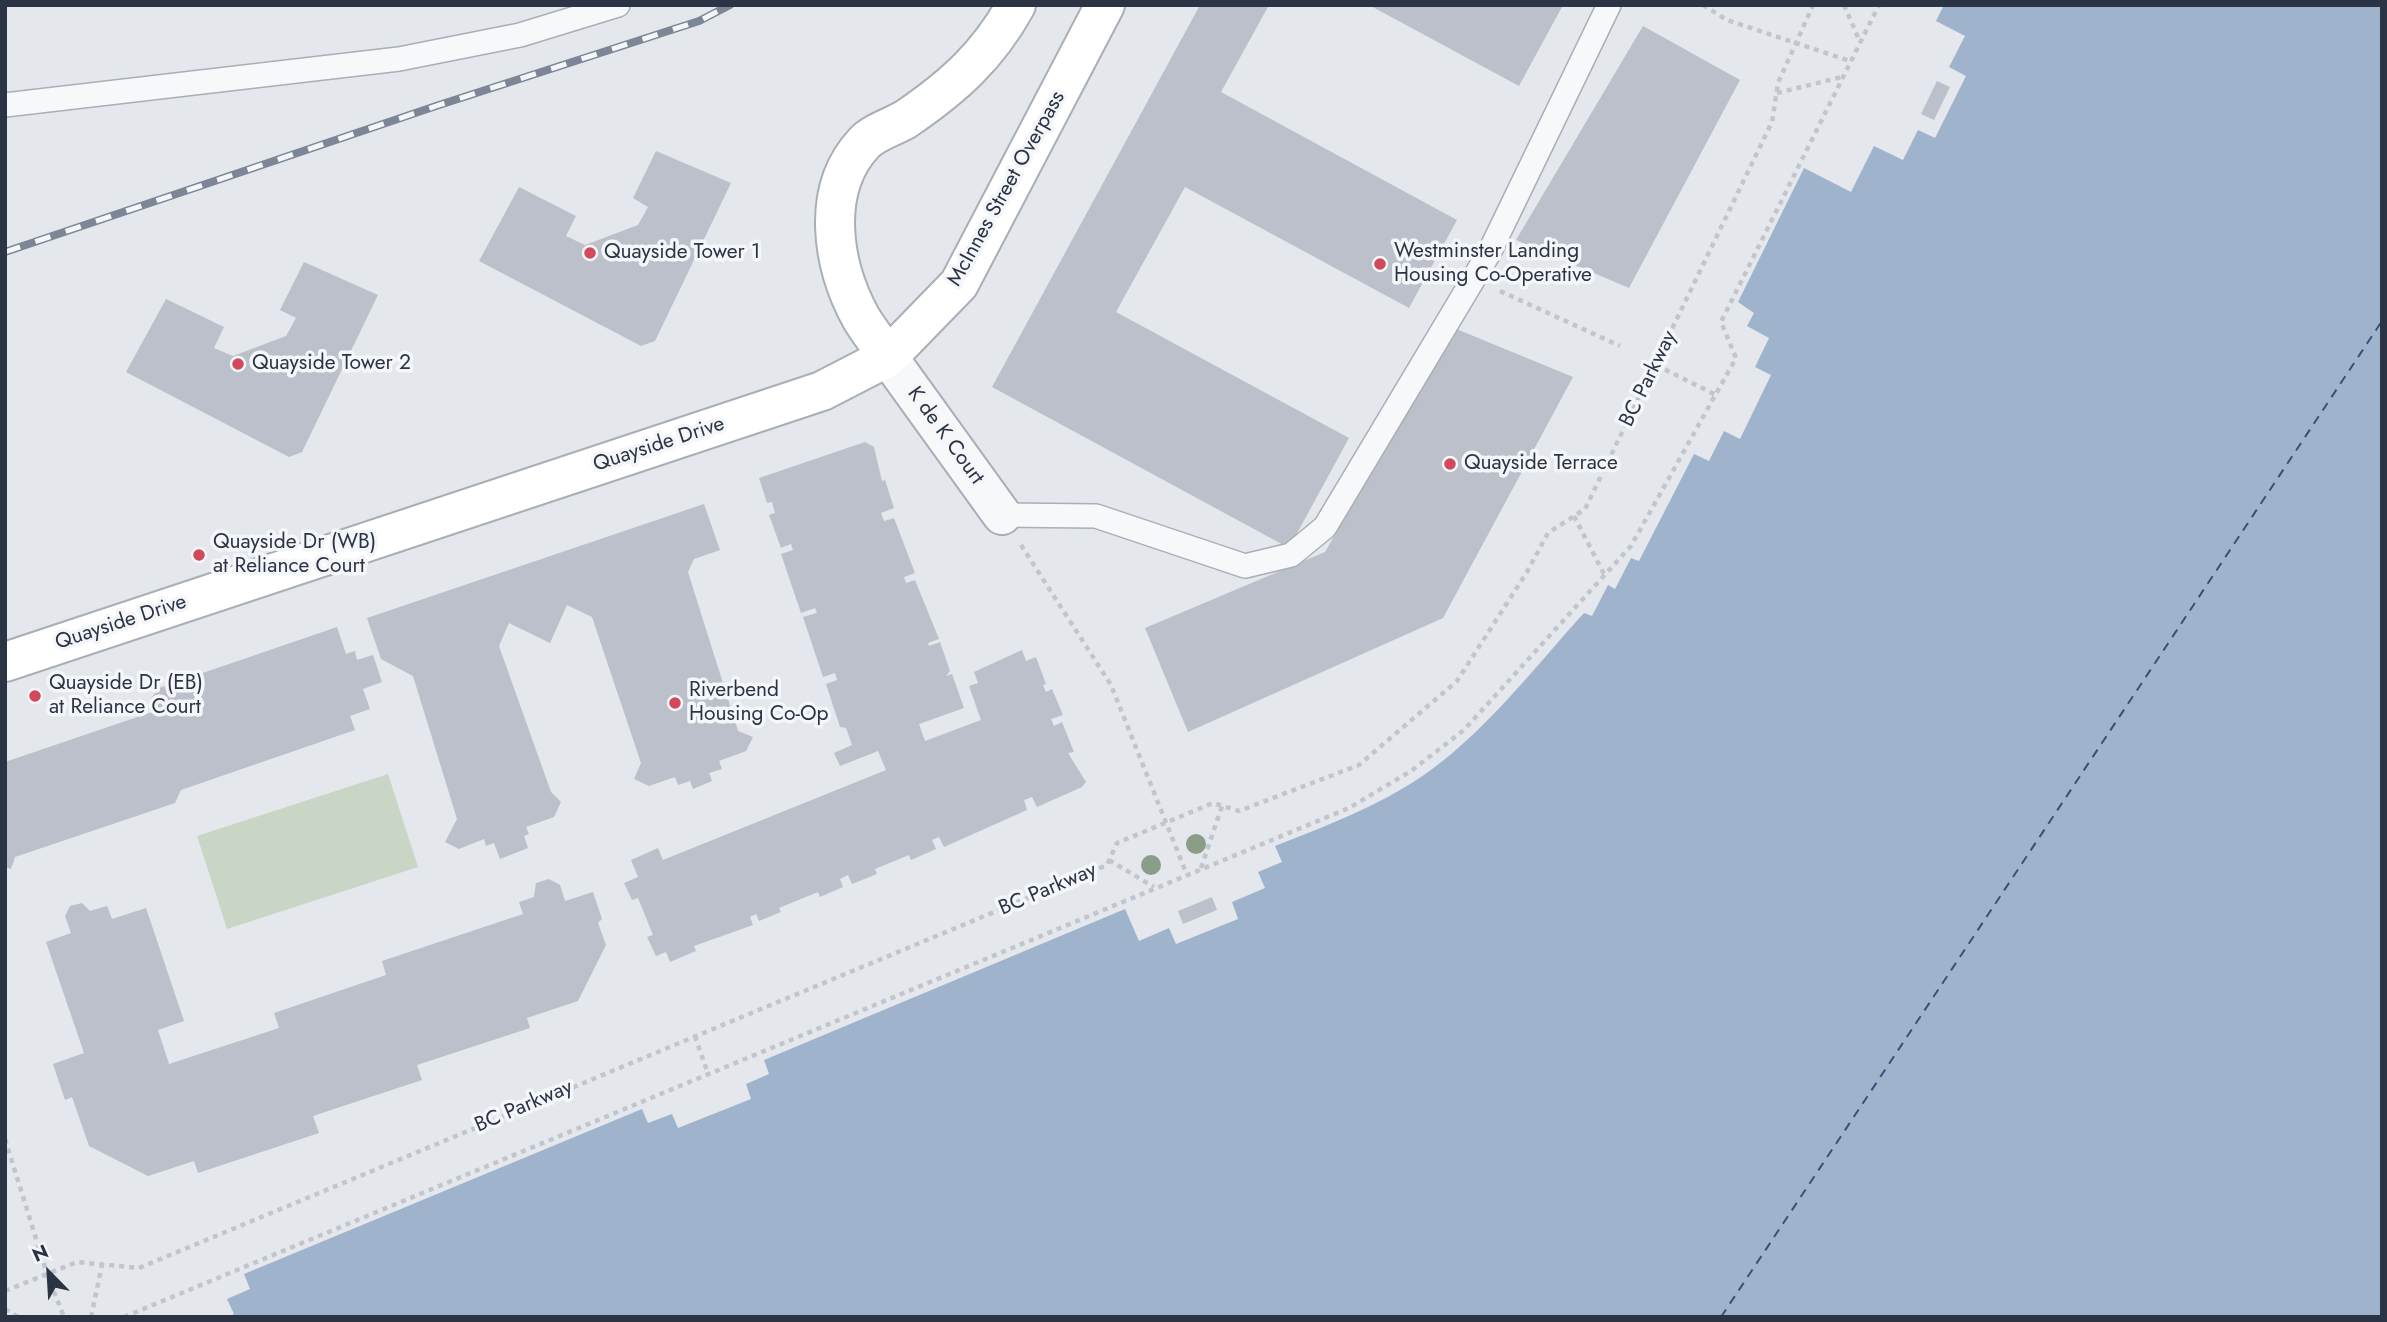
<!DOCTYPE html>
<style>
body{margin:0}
#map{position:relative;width:2387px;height:1322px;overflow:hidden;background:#e4e7ec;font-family:Jost,sans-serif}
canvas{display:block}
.frame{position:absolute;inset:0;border:7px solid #2b3445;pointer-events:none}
.north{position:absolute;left:14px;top:1238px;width:70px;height:70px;-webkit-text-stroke:5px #f4f6f9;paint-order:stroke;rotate:336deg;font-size:19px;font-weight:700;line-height:28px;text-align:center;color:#2b3445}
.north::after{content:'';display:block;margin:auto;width:24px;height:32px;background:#2b3445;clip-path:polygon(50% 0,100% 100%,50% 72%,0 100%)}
</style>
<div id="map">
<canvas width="2387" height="1322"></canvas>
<div class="frame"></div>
<div class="north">N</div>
</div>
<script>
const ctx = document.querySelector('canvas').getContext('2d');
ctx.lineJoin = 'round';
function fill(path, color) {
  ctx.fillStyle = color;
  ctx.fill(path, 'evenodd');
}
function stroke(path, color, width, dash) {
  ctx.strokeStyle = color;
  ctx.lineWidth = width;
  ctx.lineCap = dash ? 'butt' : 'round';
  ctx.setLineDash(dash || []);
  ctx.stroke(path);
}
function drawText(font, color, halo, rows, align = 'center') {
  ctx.font = font + ' Jost,sans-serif';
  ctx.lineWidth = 7;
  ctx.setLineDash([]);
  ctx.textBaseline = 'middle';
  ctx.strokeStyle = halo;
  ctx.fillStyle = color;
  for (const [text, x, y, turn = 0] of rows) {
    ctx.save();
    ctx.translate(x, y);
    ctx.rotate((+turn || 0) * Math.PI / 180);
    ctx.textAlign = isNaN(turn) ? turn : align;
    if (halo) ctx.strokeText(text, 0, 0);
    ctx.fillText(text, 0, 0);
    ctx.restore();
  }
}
fill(new Path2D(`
 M388,774L418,867L227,929L197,836Z`), '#c9d6c5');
fill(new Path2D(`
 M1944,5H2382V1317H229L234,1314L227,1299L250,1289L244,1274L642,1109L648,1123L672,1114L678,1128L751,1099L746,1084L769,1074L764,1060L1125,909L1139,941L1169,928L1176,944L1238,919L1232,902L1265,888L1258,872L1282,862L1275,846C1326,826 1376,807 1421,777C1484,734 1533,669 1584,613L1592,616L1608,585L1615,589L1631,558L1639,561L1694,454L1709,461L1724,431L1740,439L1771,375L1755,367L1769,338L1747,326L1754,313L1738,302L1804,168L1851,192L1874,146L1903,160L1918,130L1935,138L1966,76L1949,67L1965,36L1936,21Z`), '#9fb4cc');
stroke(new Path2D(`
 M1721,1317L2382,321`), '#34527a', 2, [9, 7]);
fill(new Path2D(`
 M1200,5H1269L1221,92L1457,220L1409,308L1185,187L1116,312L1349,438L1289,548L992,387Z
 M1369,5H1563L1519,86Z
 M1643,26L1740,80L1629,288L1516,240Z
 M1937,81L1950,87L1934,120L1921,114Z
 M656,151L731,183L655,341L641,346L479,261L519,187L576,216L566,236L585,245L638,225L648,207L633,198Z
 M304,262L378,295L302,452L289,457L126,372L166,299L224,327L214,348L233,356L286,336L296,318L280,310Z
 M1454,328L1573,377L1443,618L1188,732L1145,628L1325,552Z
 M865,442L874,447L882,481L885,480L894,508L881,513L884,521L894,518L915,573L904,577L906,583L915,580L939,639L928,643L929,646L940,642L950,671L946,676L952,674L964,708L919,724L925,741L981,720L969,686L978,683L974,672L1022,650L1026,661L1036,657L1046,684L1043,685L1046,692L1052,689L1063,715L1051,719L1054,726L1062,722L1074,752L1068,753L1086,782L1082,787L1037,807L1032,797L1024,800L1027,810L944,847L939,837L932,840L936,849L911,860L909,855L875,869L877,874L852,884L848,875L840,879L843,887L820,897L818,892L779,908L781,912L759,921L756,914L750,917L753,925L694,946L696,951L670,962L666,952L656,956L647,937L653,935L638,898L632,900L624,883L638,877L631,860L658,848L663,860L886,770L878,751L840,766L834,753L852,745L846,728L840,727L826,684L837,680L835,673L823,677L803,617L817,613L815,608L801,613L781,554L793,550L791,544L781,548L769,515L775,513L772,502L767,503L759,478Z
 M704,504L720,550L694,559L688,572L738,731L753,737L746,751L719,761L722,769L709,773L712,781L693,789L690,781L678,785L675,777L649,786L634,779L641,763L592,617L567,605L550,643L509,623L499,646L551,792L561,802L554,817L526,827L529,834L524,836L528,848L500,859L494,843L486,846L484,839L459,849L445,842L457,819L413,676L381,659L367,618Z
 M337,627L346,654L355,651L357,660L373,655L382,682L363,689L370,709L350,716L355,730L181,790L175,803L15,857L11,869L5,867V762L155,711L151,698L159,688Z
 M549,879L560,885L565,901L593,892L602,919L598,923L606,945L578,1001L527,1018L530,1028L417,1065L422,1080L313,1116L319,1133L198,1173L194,1161L148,1176L89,1146L72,1097L65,1100L53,1064L84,1053L46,942L71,933L65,916L70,906L82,903L90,911L107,906L112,919L146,908L184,1021L158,1030L169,1064L279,1028L274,1013L386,975L382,961L523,914L519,902L534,897L536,883Z
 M1212,897L1217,910L1183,924L1178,911Z`), '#bbc0ca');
const lane = new Path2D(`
 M5,105L399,59L520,35L618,5
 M1002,515L1096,516L1245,566L1291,555L1325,527L1489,253L1609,5`);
const street = new Path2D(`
 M888,357L1002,515`);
const secondary = new Path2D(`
 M888,357C879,344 869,331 861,318C832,265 820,190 864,143C874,132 893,127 906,119C953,87 988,56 1016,5
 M5,662L822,391L888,357L959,284L1105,5`);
stroke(lane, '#a9aeb7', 26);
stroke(street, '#a9aeb7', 42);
stroke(secondary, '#a9aeb7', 42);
stroke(new Path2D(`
 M1703,5L1727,20L1850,61
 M1844,5L1860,42
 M1777,93L1842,77
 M1500,291L1620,346
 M1656,365L1716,395
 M1574,516L1605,576
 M1021,545L1111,685L1187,875
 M1109,860L1154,887
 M1201,868L1222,806
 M695,1036L708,1074
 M5,1139L47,1274L64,1317
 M5,1291L77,1262L139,1268L1107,865L1117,843L1213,803L1239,811L1359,765L1457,681L1527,572L1548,533L1585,509L1772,122L1778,83L1813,5
 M5,1309L18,1317
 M91,1317L102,1265
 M124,1317L1349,808L1411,771L1464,730L1631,546L1736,358L1721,322L1879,5`), '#c2c5cb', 4.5, [5, 5]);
stroke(lane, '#f7f8fa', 23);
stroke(street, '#f7f8fa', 38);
stroke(secondary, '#fff', 38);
const rail = new Path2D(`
 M5,252L436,106L699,21L730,5`);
stroke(rail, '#7d8696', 8);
stroke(rail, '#f4f6f9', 5, [16]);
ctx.fillStyle = '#899d89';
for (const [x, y] of [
 [1196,844],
 [1151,865]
]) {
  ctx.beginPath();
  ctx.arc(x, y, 10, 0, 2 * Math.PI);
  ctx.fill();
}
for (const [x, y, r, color] of [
 [590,253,7,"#d1495b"],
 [1380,264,7,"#d1495b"],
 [238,364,7,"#d1495b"],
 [1450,464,7,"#d1495b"],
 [199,555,7,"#d1495b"],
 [35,696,7,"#d1495b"],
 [675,703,7,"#d1495b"]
]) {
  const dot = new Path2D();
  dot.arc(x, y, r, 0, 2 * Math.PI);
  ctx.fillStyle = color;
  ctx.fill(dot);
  stroke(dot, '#f4f6f9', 2.5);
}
drawText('21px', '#2b3445', '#f4f6f9', [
 ["McInnes Street Overpass",1007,189,-61],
 ["BC Parkway",1649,379,-64],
 ["K de K Court",945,436,54],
 ["Quayside Drive",659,445,-18],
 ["Quayside Drive",121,623,-18],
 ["BC Parkway",1048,890,-23],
 ["BC Parkway",524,1107,-23]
]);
drawText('21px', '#2b3445', '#f4f6f9', [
 ["Westminster Landing",1394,252],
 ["Housing Co-Operative",1394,276],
 ["Quayside Tower 1",604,253],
 ["Quayside Tower 2",252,364],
 ["Quayside Terrace",1464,464],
 ["Quayside Dr (WB)",213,543],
 ["at Reliance Court",213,567],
 ["Quayside Dr (EB)",49,684],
 ["at Reliance Court",49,708],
 ["Riverbend",689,691],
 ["Housing Co-Op",689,715]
], 'left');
</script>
